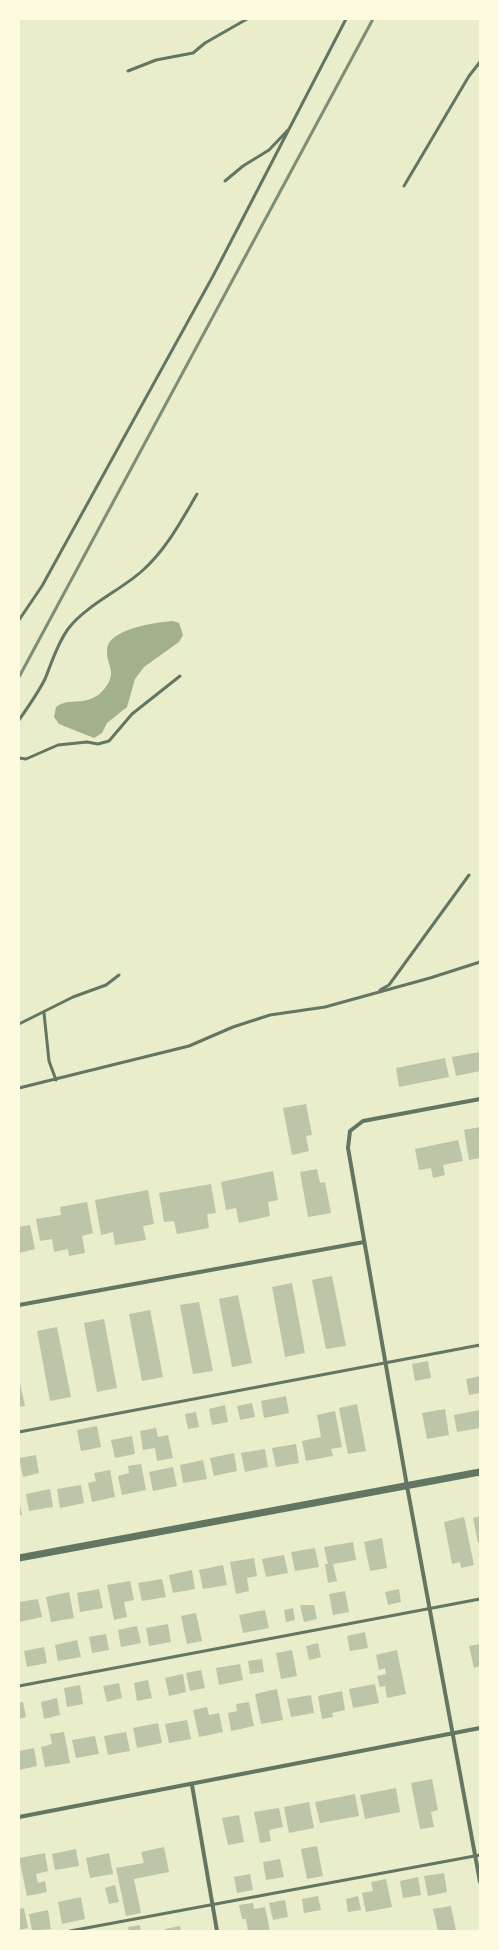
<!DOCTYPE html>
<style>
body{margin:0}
#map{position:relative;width:499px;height:1950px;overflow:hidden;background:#e9edc9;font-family:Montserrat,sans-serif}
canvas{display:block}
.frame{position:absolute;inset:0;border:20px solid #fefae0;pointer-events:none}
</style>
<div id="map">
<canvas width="499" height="1950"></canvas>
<div class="frame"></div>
</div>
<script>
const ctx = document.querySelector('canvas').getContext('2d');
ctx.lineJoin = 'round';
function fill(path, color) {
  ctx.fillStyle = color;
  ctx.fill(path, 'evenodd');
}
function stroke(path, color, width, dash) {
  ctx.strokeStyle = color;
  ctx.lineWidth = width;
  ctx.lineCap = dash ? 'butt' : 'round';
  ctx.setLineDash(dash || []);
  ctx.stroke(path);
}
fill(new Path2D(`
 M173,621L179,623L183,635L179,642L144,667L135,679L127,707L107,723L102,733L94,738L59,724L54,717L56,707C69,696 89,709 105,688C118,672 106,665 107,650C107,629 157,622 173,621Z`), '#a3b18a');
fill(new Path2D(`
 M480,1052V1071L456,1076L452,1057Z
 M445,1058L449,1077L399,1087L396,1068Z
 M306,1104L312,1135L306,1136L309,1151L292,1155L283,1108Z
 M480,1127V1158L469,1160L464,1130Z
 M458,1140L463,1161L443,1165L445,1175L433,1178L431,1168L419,1170L415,1149Z
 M317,1169L320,1183L325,1182L331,1213L308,1217L300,1172Z
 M273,1171L278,1200L268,1202L270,1216L239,1223L236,1208L226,1210L221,1182Z
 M211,1184L216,1213L207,1214L209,1228L177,1234L174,1221L164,1222L159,1193Z
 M148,1190L154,1224L143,1226L146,1240L115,1245L113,1232L101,1235L95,1200Z
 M87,1202L93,1233L82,1236L85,1253L69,1256L68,1249L54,1252L52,1239L40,1241L36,1219L61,1215L60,1207Z
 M30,1225L35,1249L19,1253V1227Z
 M332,1276L346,1346L326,1349L312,1280Z
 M292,1283L305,1353L285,1357L272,1287Z
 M238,1295L252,1363L232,1367L219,1299Z
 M199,1302L213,1371L193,1374L180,1305Z
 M150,1310L163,1377L142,1381L129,1314Z
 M104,1319L117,1388L97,1392L84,1323Z
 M57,1327L71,1397L50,1401L37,1331Z
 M428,1361L431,1378L415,1381L412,1364Z
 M480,1376V1393L469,1395L466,1379Z
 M19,1379L25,1406L19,1407Z
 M286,1396L289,1413L264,1418L261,1401Z
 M252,1403L255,1417L240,1420L237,1406Z
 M357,1404L366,1451L348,1454L339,1408Z
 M225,1405L228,1422L212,1425L209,1409Z
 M445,1409L449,1435L427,1439L422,1413Z
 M480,1410V1428L457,1432L454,1415Z
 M335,1411L342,1447L331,1449L333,1456L306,1461L302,1441L321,1437L317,1415Z
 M196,1412L199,1427L188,1429L185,1414Z
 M97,1426L101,1447L81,1451L77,1430Z
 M156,1428L158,1437L168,1435L173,1458L157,1461L155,1448L143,1450L140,1431Z
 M132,1436L135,1454L115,1458L111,1440Z
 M296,1444L299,1463L276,1467L272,1448Z
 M265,1449L268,1467L245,1472L241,1453Z
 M234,1453L237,1471L214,1476L210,1458Z
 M36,1455L39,1473L23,1477L19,1458Z
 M203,1460L207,1479L183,1483L180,1465Z
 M141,1464L146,1490L122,1495L118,1476L129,1473L128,1466Z
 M173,1467L177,1486L153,1491L149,1472Z
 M110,1470L115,1497L92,1502L88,1483L96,1481L94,1473Z
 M81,1485L84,1503L60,1508L57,1489Z
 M50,1489L53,1507L29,1511L26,1494Z
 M19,1500L22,1515H19Z
 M480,1516V1543H478L473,1518Z
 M464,1517L474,1565L461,1568L460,1562L452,1564L444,1522Z
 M382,1538L387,1568L370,1571L364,1542Z
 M353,1542L356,1560L333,1564L337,1581L328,1583L325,1564H328L324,1547Z
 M315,1548L319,1567L295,1571L291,1552Z
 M284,1555L288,1573L266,1577L262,1559Z
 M254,1558L257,1576L247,1578L249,1591L236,1594L230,1562Z
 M223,1565L227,1585L203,1589L199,1570Z
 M192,1570L195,1589L173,1593L169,1575Z
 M162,1579L166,1597L142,1601L138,1583Z
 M130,1581L134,1600L124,1602L127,1617L114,1620L107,1585Z
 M99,1589L103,1608L80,1612L77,1593Z
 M399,1589L401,1602L388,1605L385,1592Z
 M345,1591L349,1612L333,1615L329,1594Z
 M69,1592L74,1618L51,1622L46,1597Z
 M38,1599L42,1617L19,1622V1602Z
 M300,1605H314L317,1619L304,1622Z
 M293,1608L295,1620L286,1622L284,1610Z
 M265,1610L269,1628L243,1633L239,1615Z
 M196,1613L202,1641L187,1644L181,1616Z
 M168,1624L171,1642L149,1646L146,1628Z
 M137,1626L141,1643L121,1647L118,1630Z
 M365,1632L368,1648L350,1651L347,1636Z
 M106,1634L109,1650L92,1653L89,1637Z
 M77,1640L81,1657L58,1661L55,1645Z
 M318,1643L321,1657L309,1660L306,1646Z
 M480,1644V1666L474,1668L469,1646Z
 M44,1647L47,1663L27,1667L24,1651Z
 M292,1650L297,1676L281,1679L276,1653Z
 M397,1650L406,1694L387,1698L385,1686L380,1687L377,1676L386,1674L385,1668L379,1670L376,1655Z
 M262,1659L264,1672L250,1674L248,1661Z
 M240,1664L243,1680L219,1685L216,1668Z
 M201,1670L205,1688L190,1691L186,1673Z
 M183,1674L186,1692L169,1696L165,1678Z
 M148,1680L152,1698L137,1701L134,1683Z
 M119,1683L122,1698L107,1702L103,1686Z
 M375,1684L379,1703L353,1708L349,1689Z
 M80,1685L83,1704L67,1707L64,1688Z
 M277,1689L283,1720L261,1724L255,1694Z
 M342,1691L345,1710L332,1713L333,1717L322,1719L318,1696Z
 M311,1695L314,1713L291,1717L287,1699Z
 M57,1698L60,1715L44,1719L41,1702Z
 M23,1702L26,1717L19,1719V1703Z
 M249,1702L254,1726L231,1731L228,1713L237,1711L236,1704Z
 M207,1707L209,1715L219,1713L223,1732L199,1737L193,1710Z
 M187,1720L191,1739L169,1743L165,1724Z
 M158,1723L162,1743L137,1748L133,1728Z
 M64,1732L70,1763L45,1767L41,1747L52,1744L50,1734Z
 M126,1732L130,1751L108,1755L104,1736Z
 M95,1736L99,1754L76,1758L72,1740Z
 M34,1748L37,1766L19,1770V1751Z
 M432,1779L438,1810L431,1812L434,1827L420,1829L411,1783Z
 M396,1788L400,1812L365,1819L360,1795Z
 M355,1794L359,1816L320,1823L315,1802Z
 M309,1802L314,1828L289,1833L284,1807Z
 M279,1808L283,1827L269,1830L271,1841L260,1843L254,1812Z
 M239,1815L244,1842L228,1845L222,1818Z
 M317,1846L323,1876L307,1879L301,1849Z
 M164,1847L169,1872L134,1879L141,1913L126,1916L116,1868L144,1863L141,1852Z
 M76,1849L79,1866L55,1870L52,1854Z
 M45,1853L48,1871L36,1874L38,1883L45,1881L47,1892L27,1896L19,1858Z
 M109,1853L113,1874L90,1878L86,1858Z
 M280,1859L284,1877L266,1880L263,1862Z
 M444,1873L447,1892L428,1896L424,1876Z
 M250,1874L253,1890L237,1893L234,1877Z
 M418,1877L421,1895L403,1898L400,1881Z
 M386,1879L392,1907L366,1912L362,1893L373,1891L371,1882Z
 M115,1885L119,1902L109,1904L105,1888Z
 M318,1896L321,1910L304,1913L302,1899Z
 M358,1896L361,1910L348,1912L346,1899Z
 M81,1897L85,1919L62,1924L58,1902Z
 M285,1900L288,1917L273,1920L269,1903Z
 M253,1903L254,1909L265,1907L270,1931H248L246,1919H242L239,1905Z
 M451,1906L456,1931H438L433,1909Z
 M24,1908L28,1928L19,1930V1909Z
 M48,1910L51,1929L32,1931L29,1914Z
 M140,1925L141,1931H129L128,1927Z
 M180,1926L181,1931H166L165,1929Z`), '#bcc5a7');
stroke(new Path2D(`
 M128,71L156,60L193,53L205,43L247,19
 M225,181L243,166L269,150L289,129
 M404,186L469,76L480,62
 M19,620L42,586L213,276L346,19
 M19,720C28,707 38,693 45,679C52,662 57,644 68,629C85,606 121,590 142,571C166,550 181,521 197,494
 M19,758L26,759L58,745L87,742L98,744L109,741L132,714L180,676
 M380,990L389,985L469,875
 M44,1013L49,1061L56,1080
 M19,1024L73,997L106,985L119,975
 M19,1088L189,1046L233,1027L270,1015L325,1007L430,978L480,962
 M19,1432L480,1345
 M19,1686L480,1599
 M70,1931L480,1855`), '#617663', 3);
stroke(new Path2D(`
 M480,1099L363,1121L350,1131L348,1148L407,1486L480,1882
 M19,1305L364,1242
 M192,1785L217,1931
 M19,1817L480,1728`), '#617663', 4);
stroke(new Path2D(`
 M19,1558L480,1472`), '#617663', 7);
stroke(new Path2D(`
 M19,677L373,19`), '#7c8e77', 3);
</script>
